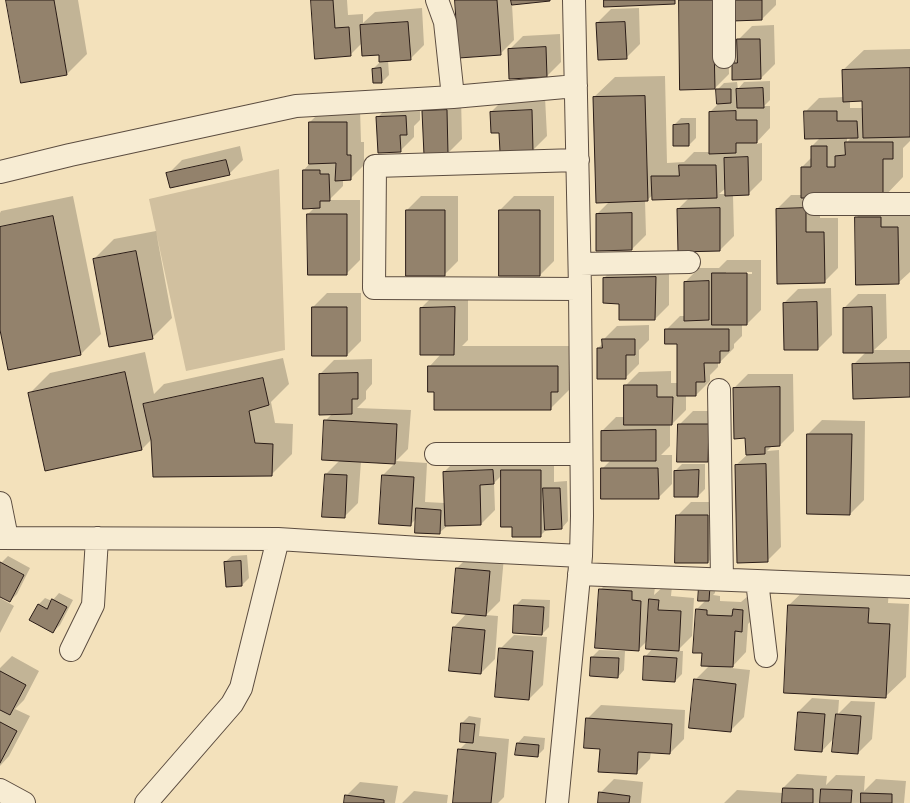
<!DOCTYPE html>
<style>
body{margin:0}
canvas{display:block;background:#f3e1bb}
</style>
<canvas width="910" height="803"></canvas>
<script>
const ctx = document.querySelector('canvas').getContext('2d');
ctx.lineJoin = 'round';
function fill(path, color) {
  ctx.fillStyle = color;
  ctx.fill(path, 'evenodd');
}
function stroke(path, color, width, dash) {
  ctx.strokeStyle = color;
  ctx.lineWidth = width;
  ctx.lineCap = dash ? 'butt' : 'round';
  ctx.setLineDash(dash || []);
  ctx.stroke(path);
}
fill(new Path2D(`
 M279,169L285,350L186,371L149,199Z`), '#d1c09f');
fill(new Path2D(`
 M7,0H78L87,54L67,74L22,82Z
 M312,0H347L348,15L363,14V23L375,12L422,8L424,45L410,59L388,60L389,75L382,82L373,69L380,62V53L362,43L350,55Z
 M456,0H549L512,4L514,40L500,54Z
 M680,0H727L729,74L715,88Z
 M733,0H776V5L762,19Z
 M639,8L640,44L626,58L597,23L611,9Z
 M774,25L775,64L761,78L733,63L738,58V40L752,26Z
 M560,34L561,62L547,76L510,78L509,50L523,36Z
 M910,49V141L903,148V177L883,198H820V218H838V268L824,282L778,283L777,209L791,195H802V167L812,157V146L820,138L805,112L819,98L844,97L843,70L864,50ZM850,100H863V108H850ZM847,138H851L847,142Z
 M665,76L667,163L684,162L694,152H710V112L718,104L717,90L724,83L737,82L738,89L744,82L770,81V100L764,106H770V128L755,144L762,143V180L748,194L733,195L734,236L720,250L679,251L678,209L689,198L653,195L647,200H645L646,235L632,249L597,214L610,201L597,202L594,97L615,77ZM726,188V194H719Z
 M461,97L462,139L448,153L423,112L437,98Z
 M545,97L547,136L533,150L501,151L500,132L491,112L505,98Z
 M420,102V120L414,126V137L400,151L377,118L391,104Z
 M324,108H360L361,142H364V165L350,179L343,180V186L329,200H360V260L346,274L308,214L315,207L304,170L310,163V122Z
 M681,118H696V138L689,145H674V125Z
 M240,146L243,160L229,174H168L182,160Z
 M73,196L101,334L81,354L9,369L0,325V213L1,211Z
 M421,196H458V261L444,275L407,210Z
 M514,196H554V261L540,275L500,210Z
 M870,204L910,213V272L898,283L856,218Z
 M156,231L172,318L152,338L94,259L114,239Z
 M727,260H761V310L747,324H742V336L734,344V348L720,362H718V367L710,375V381L696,395H686V410L672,424H670V446L661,455H672V484L658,498L602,469L611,460H602V431L616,417H625V386L639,372L671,371V383H678V343L666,330L680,316H685V282L699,268H719ZM726,272H752V274H726Z
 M618,264H669V305L655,319L620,303L604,278Z
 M831,288L832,335L818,349L784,303L798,289Z
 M327,293H361V341L347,355L313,307Z
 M435,294H468V340L462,346H578L571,388L550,409L435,391L429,367L441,354L421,308Z
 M858,294H886L887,338L874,350H910V396L853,365L866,352L844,308Z
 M649,325V340L639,350V364L625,378L598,348L603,343V340L617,326Z
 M145,352L154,394L164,384L283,358L289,384L271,402L275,423L293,424L292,454L271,475L152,439L142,449L29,394L50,373Z
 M372,359V384L366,391V399L357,408L411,410L408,449L396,461L427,463L425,502L445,503L444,472L458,458L554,456V482L567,481L568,521L562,528L547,529L540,536L513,526L502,475L494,483L495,510L481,524L446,525V527L439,533L416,519L410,525L383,475L395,463L361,461L358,503L344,517L326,474L340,460L325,421L332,414L320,374L334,360Z
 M748,374H793L794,431L780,445H773L767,451L779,450L781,547L767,561L736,465L747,455L746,437L734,388Z
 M693,411H722V447L708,461H678L679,425Z
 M822,420L865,421L864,500L850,514L808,434Z
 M682,464H705V489L698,496H675V471Z
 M691,502H722V548L708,562L677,516Z
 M471,554L504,557L500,601L486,615L498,616L495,659L481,673L454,627L467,613L457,568Z
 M247,555L249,578L242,585L225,562L232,556Z
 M8,556L30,568L17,594L10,601L0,596V597V564Z
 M614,576L655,587L654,595L664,586H672L671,596L694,598L692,636L677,651H683L682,674L675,681L645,657L653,648L648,640L638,650L600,590Z
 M716,580L715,593L713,595L720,596V601L741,602L748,596L755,617L748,624L746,652L731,668L750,670L744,717L730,731L695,680L710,665L703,652L697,609L706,600H699Z
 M810,585L889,589L888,603L909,604L906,677L885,697L785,692L789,605Z
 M59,593L73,600L60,625L53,632L39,604L45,598L52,601Z
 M0,598L14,606L0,633Z
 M522,599L550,600L549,627L542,634L515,606Z
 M514,635L547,637L543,685L529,699L500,649Z
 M599,650L625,651L624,670L618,677L592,657Z
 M12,656L39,671L24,700L15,709L30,716L9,756L0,766V668Z
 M812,698L839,700L838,714L851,701L875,702L872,739L858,753L834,738L822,751L798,712Z
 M601,705L685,710L684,739L670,753L651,751L650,759L636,773L601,748L587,719Z
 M469,716L481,718L479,736L509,739L504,797L498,803H454L459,750L467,742L462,723Z
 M524,736L545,738L544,749L537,756L517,754L518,743Z
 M797,774L827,776L826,785L836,775L865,776L864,791L876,779L906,781L904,803H724L737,790L783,793V788Z
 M614,779L643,782L641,803H599L600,793Z
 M360,782L398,786L395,803H345L346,796Z
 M414,791L448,795L447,803H402Z`), '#0003');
const building = new Path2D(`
 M6,0H54L67,75L21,83Z
 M311,0H333L335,28L349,27L351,56L315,59Z
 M455,0H497L501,55L459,58Z
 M511,0H550V1L512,5Z
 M604,0H675V4L604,7Z
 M679,0H713L715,89L680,90Z
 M732,0H762V20L732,21Z
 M408,22L411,60L379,62V55L362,56L360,25Z
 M625,22L627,59L598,60L596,23Z
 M737,39H760L761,79L732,80V63H737Z
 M546,47L547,77L509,79L508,49Z
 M381,68L382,83H373L372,69Z
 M910,68V137L863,138L862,101L843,102L842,70Z
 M763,88L764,108H737L736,89Z
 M716,89H731V103L717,104Z
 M645,96L648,201L596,203L593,97Z
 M447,110L448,154L424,155L422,111Z
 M532,110L533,151L500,152L499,133H491L490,112Z
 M736,111V120H757V143H736V153L709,154V112Z
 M804,111H837V121H857L858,138L805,139Z
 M406,116L407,135H400L401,152L378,153L376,117Z
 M309,122H347V155H351V180L335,181L336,163L309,164Z
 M689,124V146H673V125Z
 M845,142H893V159H883V199L801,198V167H811V146H827V167H835V156L845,155Z
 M748,157L749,195L725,196L724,158Z
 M226,160L230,175L170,188L166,173Z
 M679,165H716L717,198L652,200L651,176H679Z
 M303,170H320V174H329L330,201H320V208L303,209Z
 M720,208V251L678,252L677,209Z
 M806,208V232H824L825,283L777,284L776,209Z
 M406,210H445V276H406Z
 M499,210H540V276H499Z
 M632,213V250L596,251V214Z
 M307,214H347V275H308Z
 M53,216L81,355L8,370L0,330V227Z
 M855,217H881V227H898L899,284L856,285Z
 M136,251L153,339L109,347L93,259Z
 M712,273H747V325H712Z
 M656,277L655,320H619V304L603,303V278Z
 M709,281V320L684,321V282Z
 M817,302L818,350H784L783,303Z
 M312,307H347V356H312Z
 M455,307L454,355H420V308Z
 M872,307L873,353H843V308Z
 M665,329H729V351H720V363H704L705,382H696V396H677V344H665Z
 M602,339H635V355H626V379H597V348H602Z
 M910,363V397L853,399L852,364Z
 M428,366H558V392H551V410H434V392H428Z
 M125,372L142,450L45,471L28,393Z
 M358,373V399H352V414L319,415V374Z
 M263,378L269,405L249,411L255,443L273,444L272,476L153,477L151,440L143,404Z
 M624,385H657V397H673L672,425H624Z
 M780,387V446L765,447V454L746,455L745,438L734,439L733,388Z
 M324,420L397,424L395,464L322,460Z
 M678,424H709L708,462H677Z
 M656,430V461H601V431Z
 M807,434H852L850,515L807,514Z
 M766,464L768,562L737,563L735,465Z
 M601,468H658L659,499H601Z
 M493,470L494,484L480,485L481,525L445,526L443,472Z
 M501,470H541V537H512V527H501Z
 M699,470L698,497H674V471Z
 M325,474L347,475L345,518L322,517Z
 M382,475L414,477L411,526L379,524Z
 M543,488H560L562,529L545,530Z
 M416,508L441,510L440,534L415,533Z
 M676,515H708V563H675Z
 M241,561L242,586L226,587L224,562Z
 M0,562L24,575L10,602L0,597Z
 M456,568L490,571L486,616L452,613Z
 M699,586H710L709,601H698Z
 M599,589L632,591V600L641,601L639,651L595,648Z
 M52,599L67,607L53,633L29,620L38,604L47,609Z
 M649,599L659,600L658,610L681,611L679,651L646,649Z
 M514,605L544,607L542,635L513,633Z
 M788,605L869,608L868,623L890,624L886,698L784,693Z
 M696,609L707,610V615L732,616L733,609L743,610L742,632L735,631L733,667L701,666L702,653H693Z
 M453,627L485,630L481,674L449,671Z
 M499,648L533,651L529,700L495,697Z
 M644,656L677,658L675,682L643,680Z
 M591,657L619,658L618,678L590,676Z
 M0,671L26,685L10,715L0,710Z
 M694,679L736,684L731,732L689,728Z
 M798,712L825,714L822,752L795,750Z
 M836,714L861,716L858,754L832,752Z
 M586,718L672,724L670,754L638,752L637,774L598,772L600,749L584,748Z
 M0,722L17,731L0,763Z
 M461,723L475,724L473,743L460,742Z
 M517,743L539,745L538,757L515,755Z
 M458,749L496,753L491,803H453Z
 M783,788L813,789V803H782Z
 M821,789L852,790L851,803H820Z
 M599,792L630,796L629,803H598Z
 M861,793L892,794V803H861Z
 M345,795L384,800V803H344Z`);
fill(building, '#93826c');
stroke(building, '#2a1c17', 1);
const minor = new Path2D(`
 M437,0L445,22L453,97
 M724,57V0
 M578,160L375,166L374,288L580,289
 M0,172L70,155L296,106L453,97L576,86
 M814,204H910
 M580,264L689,262
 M719,390L722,579
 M436,454H581
 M0,503L7,538
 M0,538L278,539L420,548L581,556
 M579,574L910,587
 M757,581L766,656
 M71,650L93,605L97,538
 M0,790L24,803
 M146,803L232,704L241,688L278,539
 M557,803L581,556L582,516L580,289L574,0`);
stroke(minor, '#5c4d40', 24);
stroke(minor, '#f7ecd3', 22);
</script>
